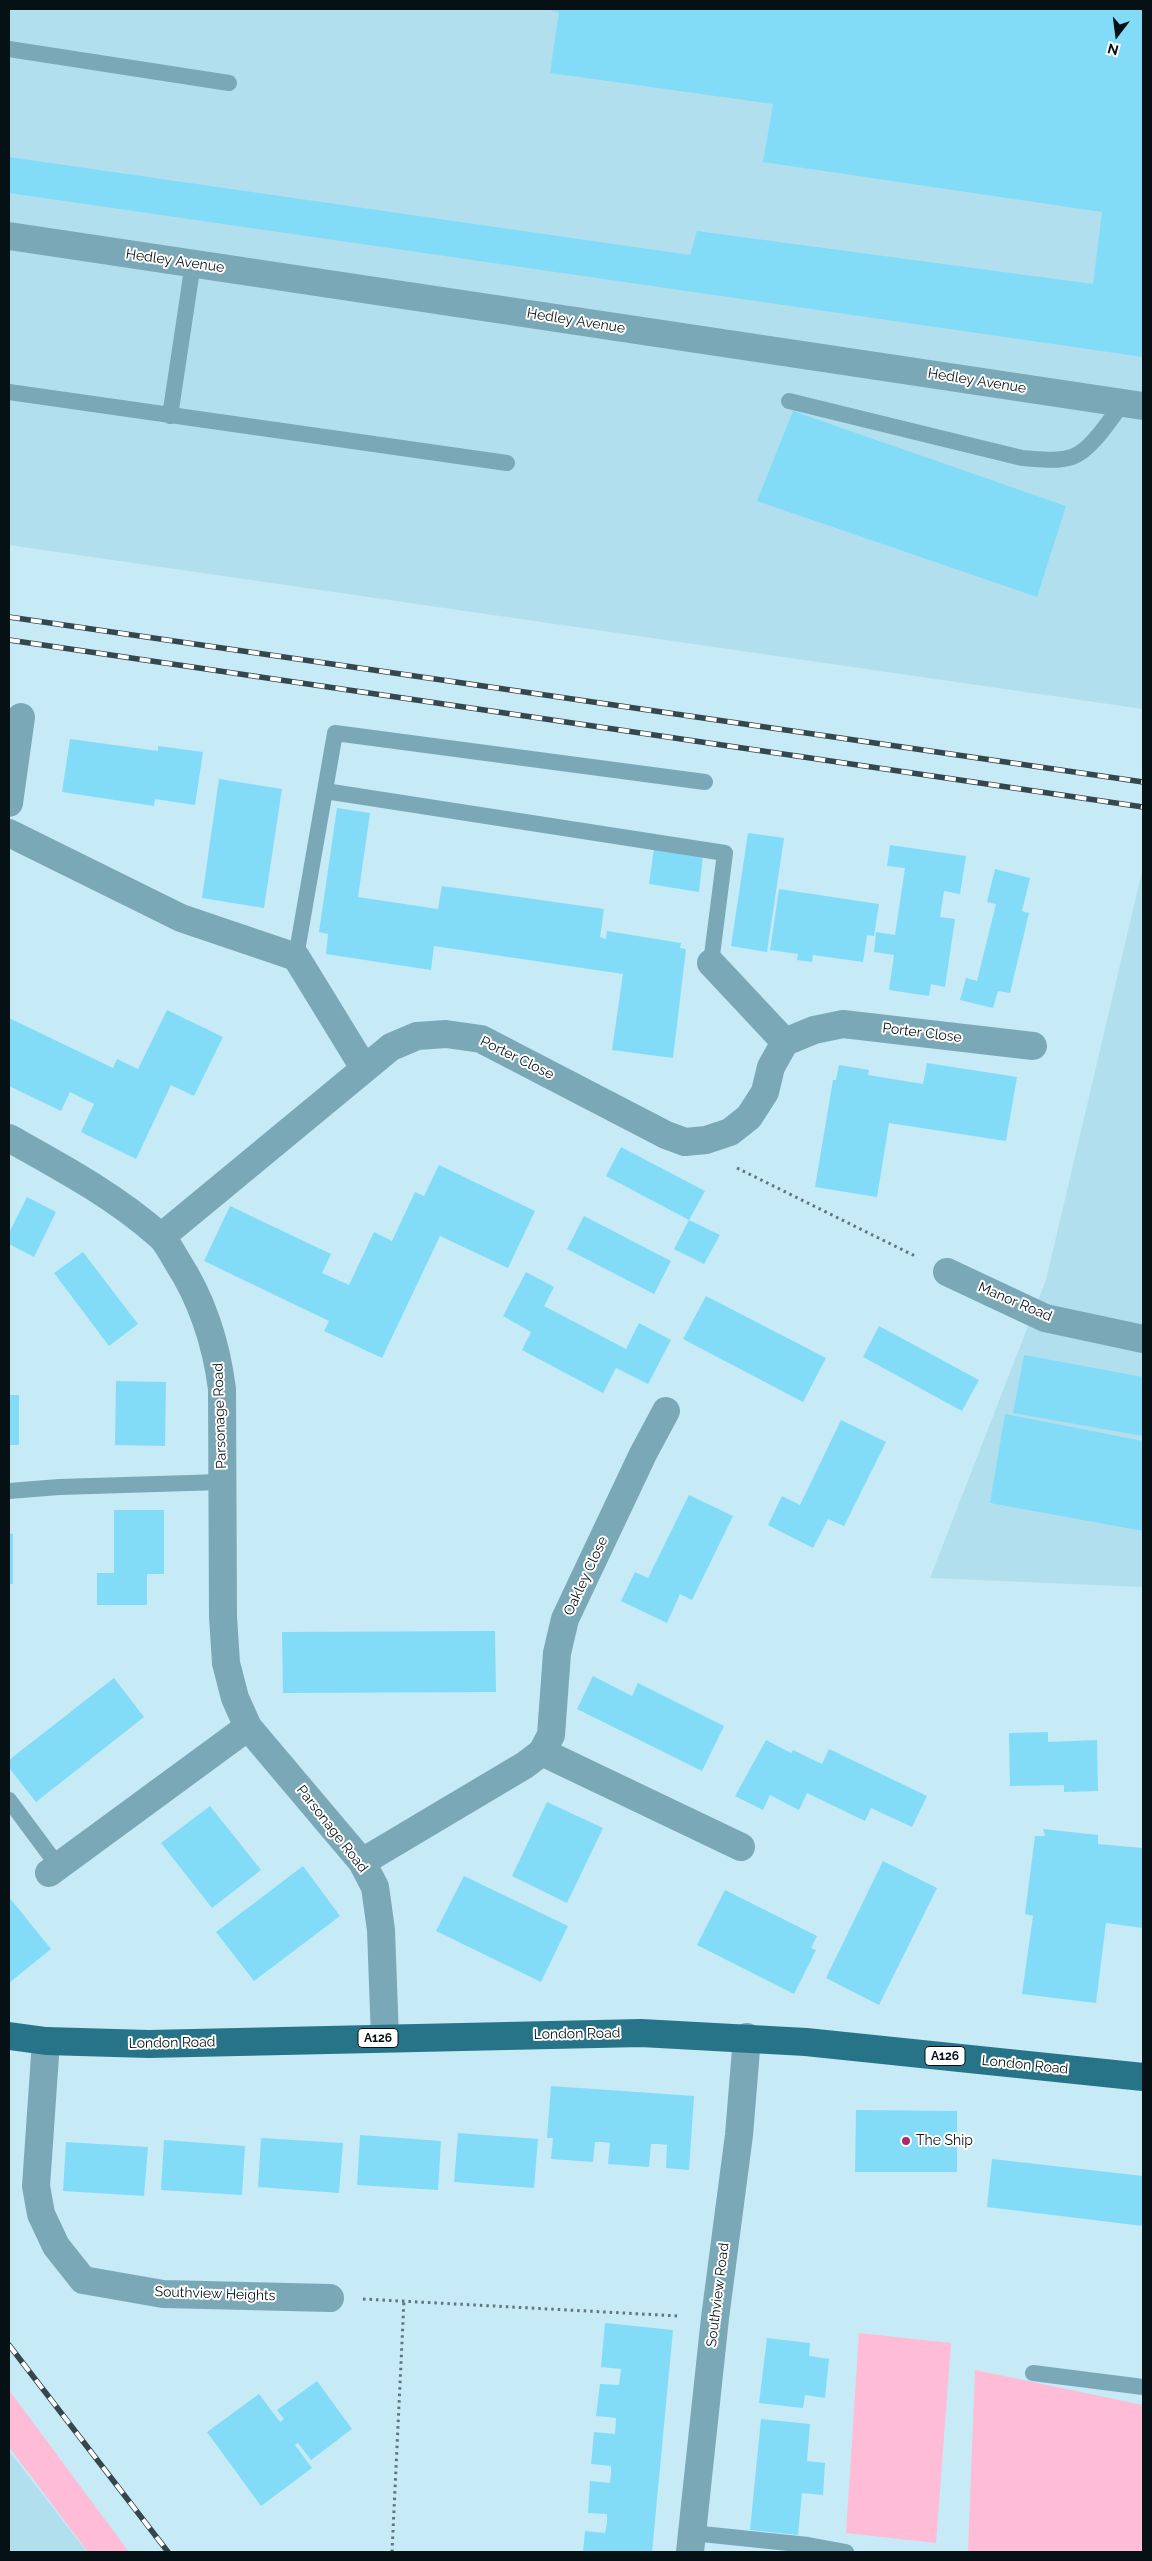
<!DOCTYPE html>
<style>
body{margin:0}
#map{position:relative;width:1152px;height:2561px;overflow:hidden;background:#c6eaf6;font-family:Raleway,sans-serif}
canvas{display:block}
.frame{position:absolute;inset:0;border:10px solid #051115;pointer-events:none}
.north{position:absolute;left:1092px;top:10px;width:50px;height:50px;-webkit-text-stroke:4px #fff;paint-order:stroke;rotate:195deg;font-size:14px;font-weight:700;line-height:20px;text-align:center;color:#051115}
.north::after{content:'';display:block;margin:auto;width:18px;height:22px;background:#051115;clip-path:polygon(50% 0,100% 100%,50% 72%,0 100%)}
</style>
<div id="map">
<canvas width="1152" height="2561"></canvas>
<div class="frame"></div>
<div class="north">N</div>
</div>
<script>
const ctx = document.querySelector('canvas').getContext('2d');
ctx.lineJoin = 'round';
function fill(path, color) {
  ctx.fillStyle = color;
  ctx.fill(path, 'evenodd');
}
function stroke(path, color, width, dash) {
  ctx.strokeStyle = color;
  ctx.lineWidth = width;
  ctx.lineCap = dash ? 'butt' : 'round';
  ctx.setLineDash(dash || []);
  ctx.stroke(path);
}
function drawText(font, color, halo, rows, align = 'center') {
  ctx.font = font + ' Raleway,sans-serif';
  ctx.lineWidth = 4;
  ctx.setLineDash([]);
  ctx.textBaseline = 'middle';
  ctx.strokeStyle = halo;
  ctx.fillStyle = color;
  for (const [text, x, y, turn = 0] of rows) {
    ctx.save();
    ctx.translate(x, y);
    ctx.rotate((+turn || 0) * Math.PI / 180);
    ctx.textAlign = isNaN(turn) ? turn : align;
    if (halo) ctx.strokeText(text, 0, 0);
    ctx.fillText(text, 0, 0);
    ctx.restore();
  }
}
fill(new Path2D(`
 M9,9H1143V709L9,545Z
 M1143,867V1587L930,1578L1046,1280Z
 M9,2451L87,2552H9Z`), '#b2dfed');
fill(new Path2D(`
 M859,2333L951,2343L936,2543L846,2533Z
 M975,2370L1143,2405V2552H968Z
 M9,2390L129,2552H88L9,2447Z`), '#febcd6');
fill(new Path2D(`
 M544,9H1143V357L9,193V157L690,255L697,231L1093,284L1102,212L763,162L773,104L550,73L559,12Z
 M793,411L1066,506L1037,597L757,501Z
 M70,739L158,751V746L203,752L195,805L155,799L154,806L62,792Z
 M219,779L282,789L264,908L202,898Z
 M337,808L370,813L358,897L438,909L442,886L604,909L600,937L606,939L607,931L681,943L680,948L686,949L673,1058L612,1050L623,974L434,946L431,970L326,954L328,934L319,932Z
 M748,833L784,838L767,952L731,946Z
 M890,845L966,856L960,894L944,891L940,917L955,919L945,987L931,984L929,996L889,990L894,955L874,952L876,932L895,935L905,868L887,866Z
 M654,848L703,856L699,892L649,884Z
 M995,869L1030,878L1022,911L1029,913L1010,993L998,991L993,1008L960,1000L966,978L977,981L996,904L987,902Z
 M779,889L879,904L874,936L867,935L863,962L813,955L812,962L797,960L798,954L770,950Z
 M167,1010L223,1037L194,1096L171,1085L136,1159L81,1132L94,1104L70,1092L61,1111L9,1086V1018L113,1068L117,1059L138,1069Z
 M927,1063L1017,1077L1006,1141L889,1123L877,1197L815,1187L833,1080H836L839,1065L869,1070L868,1075L923,1084Z
 M621,1147L705,1191L689,1220L720,1235L704,1264L674,1249L689,1220L606,1176Z
 M439,1165L535,1211L508,1268L440,1236L382,1358L324,1331L329,1321L204,1261L230,1206L331,1254L322,1273L349,1285L374,1232L392,1241L415,1192L424,1196Z
 M27,1197L56,1212L34,1257L9,1244V1233Z
 M584,1216L671,1261L654,1294L567,1249Z
 M83,1252L138,1324L109,1346L54,1273Z
 M526,1272L554,1287L544,1306L626,1349L639,1323L671,1340L648,1384L616,1368L603,1393L522,1350L531,1332L503,1316Z
 M706,1296L826,1358L803,1402L683,1339Z
 M879,1326L979,1380L962,1411L863,1357Z
 M1024,1355L1143,1377V1436L1013,1413Z
 M116,1381L166,1382L165,1446L115,1445Z
 M9,1395H19V1445H9Z
 M1005,1414L1143,1441V1531L990,1503Z
 M841,1420L886,1442L844,1526L828,1519L813,1548L768,1525L782,1496L800,1505Z
 M689,1495L733,1516L692,1600L680,1594L667,1623L621,1601L635,1572L648,1578Z
 M114,1510H164V1574H147V1605H97V1573H114Z
 M9,1533L13,1534V1584H9Z
 M495,1631L496,1692L283,1693L282,1632Z
 M593,1676L632,1696L638,1683L724,1726L702,1771L577,1709Z
 M114,1678L144,1717L36,1802L9,1768V1760Z
 M1048,1732V1742L1097,1740L1098,1791L1064,1792V1785L1010,1786L1009,1733Z
 M766,1740L791,1753L793,1750L822,1764L829,1749L927,1796L912,1827L871,1808L865,1821L807,1793L799,1810L770,1795L763,1810L735,1796Z
 M547,1802L603,1828L567,1903L512,1876Z
 M210,1806L261,1870L212,1908L161,1843Z
 M1043,1829L1098,1835V1844L1143,1848V1928L1106,1923L1096,2003L1022,1994L1033,1916L1025,1914L1035,1836H1045Z
 M883,1861L937,1888L879,2005L826,1978Z
 M303,1866L340,1916L254,1981L216,1932Z
 M464,1876L568,1926L541,1982L436,1931Z
 M725,1890L817,1936L811,1948L816,1950L794,1994L697,1945Z
 M9,1897L51,1949L9,1983Z
 M551,2086L694,2096L689,2170L666,2168L667,2145L659,2144H651L649,2167L608,2164L610,2143L603,2142H595L593,2162L551,2159L553,2138H547Z
 M856,2110L957,2111V2172H855Z
 M458,2133L538,2139L534,2188L454,2182Z
 M360,2135L441,2141L438,2190L357,2185Z
 M261,2138L343,2143L339,2193L258,2187Z
 M164,2140L245,2146L242,2195L161,2190Z
 M66,2142L148,2147L144,2196L63,2191Z
 M992,2159L1143,2176V2226L987,2207Z
 M605,2323L673,2330L652,2552H583L585,2531L605,2533L607,2523V2514L588,2513L590,2481L610,2483L611,2474V2466L591,2464L594,2432L615,2434L616,2418L596,2416L600,2384L619,2385L621,2369L601,2367Z
 M767,2338L810,2343L809,2356L829,2359L825,2398L805,2395L803,2408L759,2403Z
 M317,2381L352,2429L311,2460L298,2443L295,2445L312,2468L261,2506L207,2432L259,2394L280,2422L284,2419L277,2410Z
 M761,2419L810,2424L807,2461L825,2463L823,2495L802,2493L798,2535L750,2530Z`), '#83dcf7');
stroke(new Path2D(`
 M737,1168L915,1256
 M363,2299L679,2316
 M392,2552L404,2300`), '#5e757d', 3, [2.5, 4]);
stroke(new Path2D(`
 M9,49L229,83
 M9,392L507,463
 M789,401L1022,458C1038,459 1056,462 1072,457C1091,451 1111,418 1123,403
 M170,416L193,263
 M325,791L725,853L711,963
 M296,957L335,733L705,782
 M9,1491L59,1487L222,1482
 M9,1800L58,1866
 M1033,2373L1143,2387
 M692,2533L808,2545L846,2552`), '#7ba8b7', 16);
stroke(new Path2D(`
 M9,236L1143,406
 M9,803L21,717
 M9,833L181,918L296,957L364,1068
 M711,963L785,1042L814,1030L843,1024L1033,1046
 M9,1138C61,1167 115,1196 160,1236C167,1242 172,1253 177,1261C203,1301 216,1342 222,1389L223,1617L226,1663L235,1698L248,1727L362,1862L375,1887L381,1930L385,2038
 M161,1237L391,1047L417,1036L446,1034L481,1039L666,1135L685,1142L706,1140L730,1132L749,1117L765,1092L771,1067L785,1042
 M947,1272L1045,1318L1143,1339
 M666,1411L643,1454L565,1619L557,1653L551,1735L542,1752L741,1847
 M362,1862L525,1765L542,1752
 M49,1873L248,1727
 M46,2041L36,2186L41,2214L56,2246L83,2280L163,2294L330,2298
 M690,2552L715,2318L739,2135L747,2037`), '#7ba8b7', 28);
stroke(new Path2D(`
 M9,2036L46,2041L149,2044L641,2033L806,2042L1143,2077`), '#277388', 28);
const rail = new Path2D(`
 M9,617L1143,782
 M9,640L1143,807
 M9,2345L168,2552`);
stroke(rail, '#35474c', 5.5);
stroke(rail, '#fff', 4, [11]);
for (const [x, y, r, color] of [
 [906,2141,5,"#ae286e"]
]) {
  const dot = new Path2D();
  dot.arc(x, y, r, 0, 2 * Math.PI);
  ctx.fillStyle = color;
  ctx.fill(dot);
  stroke(dot, '#fff', 2);
}
for (const [x, y, w] of [
 [378,2038,40],
 [945,2056,40]
]) {
  const box = new Path2D();
  box.roundRect(x - w / 2, y - 9.5, w, 19, 4);
  ctx.fillStyle = '#fff';
  ctx.fill(box);
  stroke(box, '#051115', 1);
}
drawText('bold 12px', '#051115', null, [
 ["A126",378,2038],
 ["A126",945,2056]
]);
drawText('14px', '#051115', '#fff', [
 ["Hedley Avenue",175,261,8],
 ["Hedley Avenue",576,321,9],
 ["Hedley Avenue",977,381,9],
 ["Porter Close",922,1033,7],
 ["Porter Close",517,1058,26],
 ["Manor Road",1015,1302,23],
 ["Parsonage Road",220,1416,-92],
 ["Oakley Close",586,1576,-65],
 ["Parsonage Road",332,1829,52],
 ["London Road",577,2034,-1],
 ["London Road",172,2043,-1],
 ["London Road",1025,2065,6],
 ["Southview Heights",215,2294,2],
 ["Southview Road",718,2295,-83]
]);
drawText('14px', '#051115', '#fff', [
 ["The Ship",916,2141]
], 'left');
</script>
